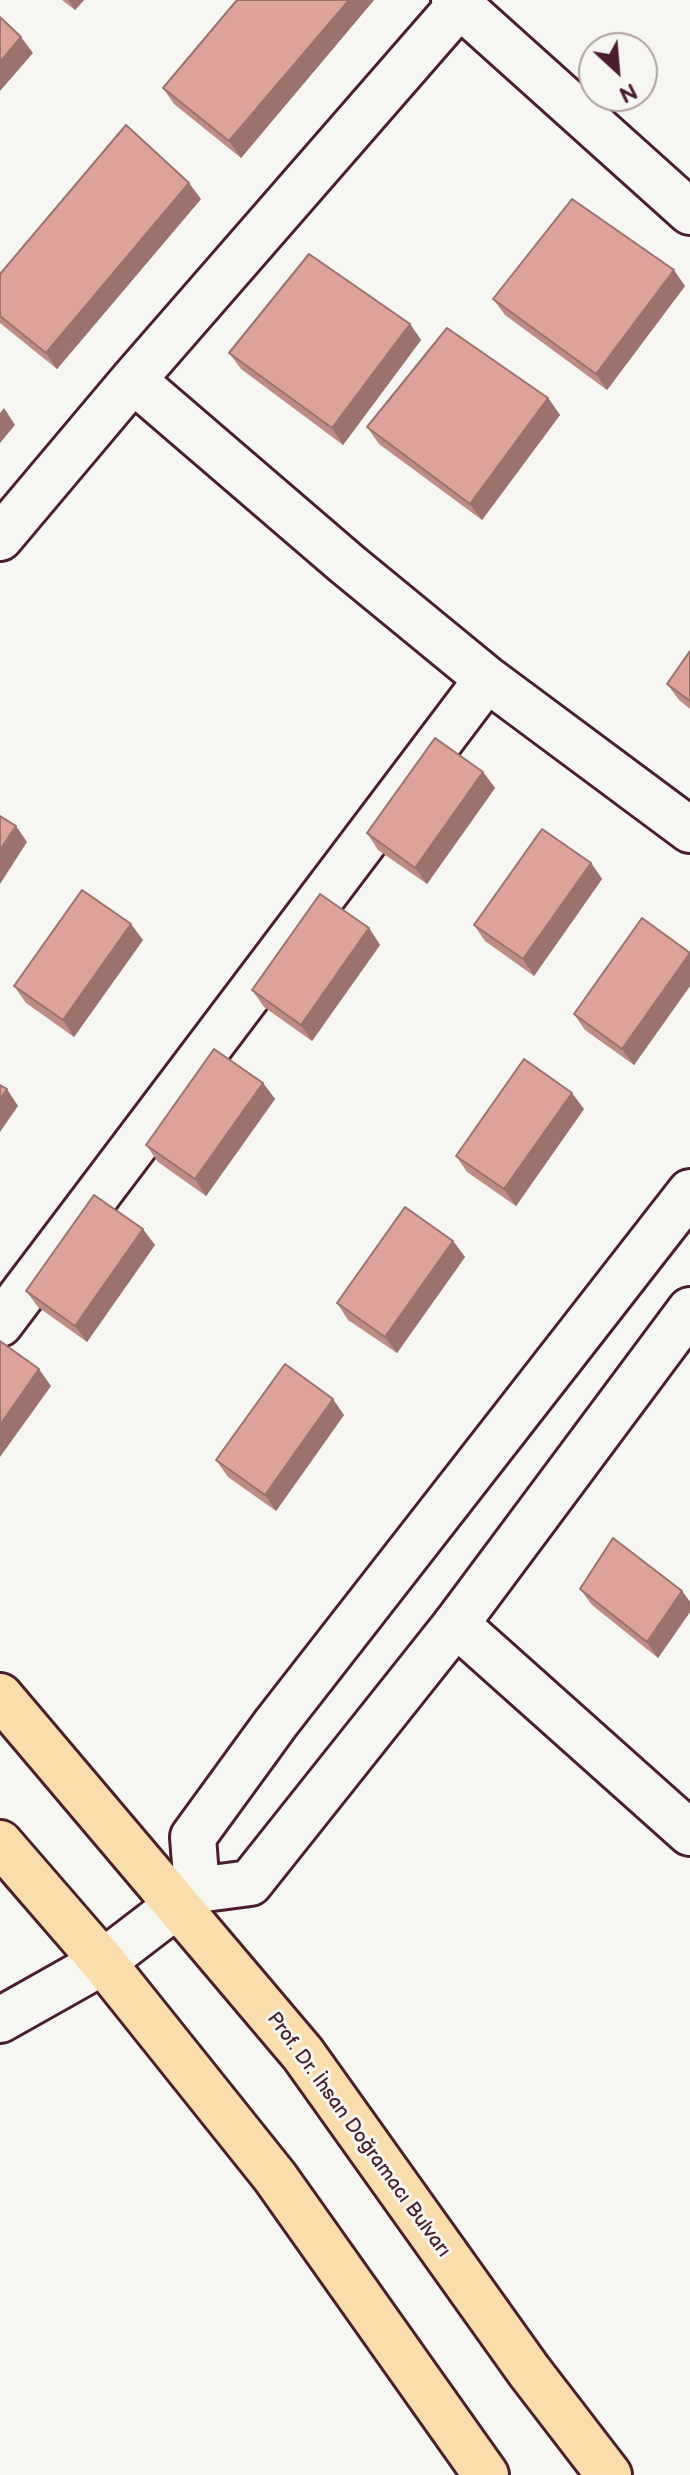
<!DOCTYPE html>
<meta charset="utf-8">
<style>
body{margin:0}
#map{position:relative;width:690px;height:2475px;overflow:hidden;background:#f6f6f2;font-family:"Balsamiq Sans",sans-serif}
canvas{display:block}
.north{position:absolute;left:578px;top:32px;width:80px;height:80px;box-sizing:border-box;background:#f6f6f2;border:2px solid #b1a0a2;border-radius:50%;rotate:154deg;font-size:22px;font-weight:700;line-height:32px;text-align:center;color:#4a1f2b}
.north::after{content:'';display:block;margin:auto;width:28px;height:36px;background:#4a1f2b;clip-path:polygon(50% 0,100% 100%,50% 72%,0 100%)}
</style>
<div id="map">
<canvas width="690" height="2475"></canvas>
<div class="north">N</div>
</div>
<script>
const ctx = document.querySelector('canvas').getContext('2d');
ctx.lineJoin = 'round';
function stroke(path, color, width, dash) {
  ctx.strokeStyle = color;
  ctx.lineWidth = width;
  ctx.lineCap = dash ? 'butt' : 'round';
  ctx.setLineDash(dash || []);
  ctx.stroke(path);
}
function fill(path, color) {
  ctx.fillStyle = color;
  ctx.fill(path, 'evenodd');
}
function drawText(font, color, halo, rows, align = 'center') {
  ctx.font = font + ' "Balsamiq Sans",sans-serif';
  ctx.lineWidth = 6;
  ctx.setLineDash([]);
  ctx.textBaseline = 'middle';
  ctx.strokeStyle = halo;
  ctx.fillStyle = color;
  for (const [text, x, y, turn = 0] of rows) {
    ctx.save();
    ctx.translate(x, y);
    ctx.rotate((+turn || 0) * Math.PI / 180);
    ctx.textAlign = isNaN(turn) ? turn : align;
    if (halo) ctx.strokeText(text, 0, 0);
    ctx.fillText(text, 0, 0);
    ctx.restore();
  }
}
const street = new Path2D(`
 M454,0L690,212
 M133,380L347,564L487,679L690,830
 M0,538L133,380L464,0
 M0,1324L487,679
 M456,1624L690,1833
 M0,2020L103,1962`);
const secondary = new Path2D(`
 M197,1890L193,1837L276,1723L690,1192
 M103,1962L197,1890L250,1883L456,1624L690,1310`);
const primary = new Path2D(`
 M0,1696L303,2054L529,2371L609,2475
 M0,1843L103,1962L275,2177L486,2475`);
stroke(street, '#4a1f2b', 50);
stroke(secondary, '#4a1f2b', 50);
stroke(primary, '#4a1f2b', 50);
stroke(street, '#f6f6f2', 44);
stroke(secondary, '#f6f6f2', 44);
stroke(primary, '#f9ddab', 44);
fill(new Path2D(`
 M62,0H84L75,10Z
 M237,0H374L241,158L174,104L163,88Z
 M201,199L57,369L0,323V274Z
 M685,286L607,390L505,315L493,299Z
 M410,324L421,340L343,445L241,369L229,353Z
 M548,398L560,415L482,520L379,444L367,427Z
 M690,651V709L679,700L667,684Z
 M483,772L495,788L427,884L378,850L367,833Z
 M591,863L602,879L534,976L485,941L474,925Z
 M369,928L380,945L312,1041L264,1007L252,990Z
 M143,940L74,1037L26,1003L14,986Z
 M690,952V986L634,1065L585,1030L574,1014Z
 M263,1083L275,1099L206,1196L158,1162L146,1145Z
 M584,1109L516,1206L467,1172L456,1156Z
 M453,1241L465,1257L397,1353L348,1320L337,1303Z
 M155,1245L87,1342L38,1307L26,1291Z
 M344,1415L276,1511L228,1477L216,1460Z
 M580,1589L682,1591L690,1602V1612L658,1658L592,1605Z`), '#be8c85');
fill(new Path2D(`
 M68,0H84L75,10Z
 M349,0H374L241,158L229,141Z
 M21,37L33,53L0,91V62Z
 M189,183L201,199L57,369L46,353Z
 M674,270L685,286L607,390L596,374Z
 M410,324L421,340L343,445L332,428Z
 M548,398L560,415L482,520L470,504Z
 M4,408L15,425L0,443V413Z
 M483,772L495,788L427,884L415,868Z
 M16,826L27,842L0,884V850Z
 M591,863L602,879L534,976L523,959Z
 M131,924L143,940L74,1037L63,1020Z
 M369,928L380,945L312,1041L301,1025Z
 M690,953V986L634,1065L622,1049Z
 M263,1083L275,1099L206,1196L195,1179Z
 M7,1089L18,1106L0,1132V1099Z
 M572,1093L584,1109L516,1206L504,1189Z
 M143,1229L155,1245L87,1342L75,1326Z
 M453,1241L465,1257L397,1353L385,1337Z
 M39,1369L51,1386L0,1457V1425Z
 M333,1399L344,1415L276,1511L265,1495Z
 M682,1591L690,1602V1612L658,1658L647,1642Z`), '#9b726c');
const building = new Path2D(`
 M237,0H349L229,141L163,88Z
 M0,17L21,37L0,62Z
 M126,125L189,183L46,353L0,316V274Z
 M572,199L674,270L596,374L493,299Z
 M309,254L410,324L332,428L229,353Z
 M447,328L548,398L470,504L367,427Z
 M690,651V701L667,684Z
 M435,738L483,772L415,868L367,833Z
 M0,816L16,826L0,850Z
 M542,829L591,863L523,959L474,925Z
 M82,890L131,924L63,1020L14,986Z
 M320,894L369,928L301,1025L252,990Z
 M642,918L690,953L622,1049L574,1014Z
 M214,1049L263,1083L195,1179L146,1145Z
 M524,1059L572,1093L504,1189L456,1156Z
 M0,1085L7,1089L0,1099Z
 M94,1195L143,1229L75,1326L26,1291Z
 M405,1207L453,1241L385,1337L337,1303Z
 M0,1341L39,1369L0,1425Z
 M285,1364L333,1399L265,1495L216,1460Z
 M613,1538L682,1591L647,1642L580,1589Z`);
fill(building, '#dda39b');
stroke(building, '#9b726c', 2);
drawText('20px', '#4a1f2b', '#f6f6f2', [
 ["Prof. Dr. İhsan Doğramacı Bulvarı",358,2135,54]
]);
</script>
